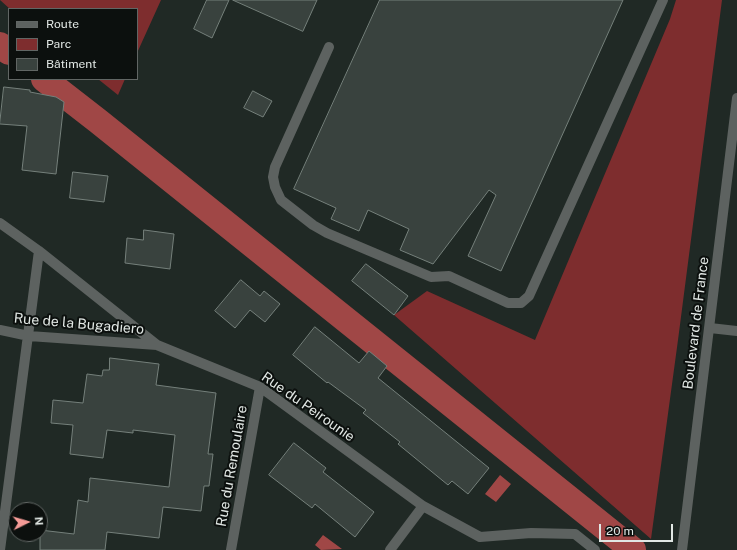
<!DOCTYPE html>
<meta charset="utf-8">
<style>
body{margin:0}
#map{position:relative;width:737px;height:550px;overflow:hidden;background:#202925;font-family:"Public Sans",sans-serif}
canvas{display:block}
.legend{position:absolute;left:8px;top:8px;width:130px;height:72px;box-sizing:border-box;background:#0c100e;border:1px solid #616664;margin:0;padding:5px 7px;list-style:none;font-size:12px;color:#e1e7e4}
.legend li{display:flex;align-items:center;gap:8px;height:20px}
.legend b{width:20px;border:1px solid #616664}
.north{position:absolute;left:8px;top:502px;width:40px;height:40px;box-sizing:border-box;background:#0c100e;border:1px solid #616664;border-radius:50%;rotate:85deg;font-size:11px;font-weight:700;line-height:16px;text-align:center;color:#e1e7e4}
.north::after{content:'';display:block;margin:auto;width:14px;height:18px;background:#f59b97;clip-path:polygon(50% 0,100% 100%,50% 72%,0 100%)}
.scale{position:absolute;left:599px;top:524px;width:74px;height:18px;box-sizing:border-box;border:2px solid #e1e7e4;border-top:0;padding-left:5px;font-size:12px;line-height:14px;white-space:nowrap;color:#e1e7e4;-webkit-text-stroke:3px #0c100e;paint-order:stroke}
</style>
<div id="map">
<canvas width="737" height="550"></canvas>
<ul class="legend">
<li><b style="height:5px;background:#5d6260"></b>Route</li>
<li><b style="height:11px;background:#7e2d2e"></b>Parc</li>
<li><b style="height:11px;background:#39423e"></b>Bâtiment</li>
</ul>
<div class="north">N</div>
<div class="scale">20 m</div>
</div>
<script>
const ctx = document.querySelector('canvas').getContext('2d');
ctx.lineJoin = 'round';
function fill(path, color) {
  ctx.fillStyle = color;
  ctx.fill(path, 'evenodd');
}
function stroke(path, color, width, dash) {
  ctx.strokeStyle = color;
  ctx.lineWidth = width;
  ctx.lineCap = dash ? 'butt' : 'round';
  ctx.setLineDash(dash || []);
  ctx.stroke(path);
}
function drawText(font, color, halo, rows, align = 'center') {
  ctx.font = font + ' "Public Sans",sans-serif';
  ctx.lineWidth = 4;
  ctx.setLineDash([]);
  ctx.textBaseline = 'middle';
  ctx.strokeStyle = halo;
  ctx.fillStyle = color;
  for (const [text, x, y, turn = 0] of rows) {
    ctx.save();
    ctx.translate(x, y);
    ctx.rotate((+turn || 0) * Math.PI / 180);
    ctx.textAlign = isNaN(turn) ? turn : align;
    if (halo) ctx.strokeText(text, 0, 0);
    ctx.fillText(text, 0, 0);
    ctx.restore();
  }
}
fill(new Path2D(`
 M0,0H161L137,53V9H10Z
 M676,0H722L678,340L651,539L394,315L427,291L535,340L670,19Z
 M98,79H125L118,95Z`), '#7e2d2e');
fill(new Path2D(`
 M500,475L511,484L496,502L485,494Z
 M323,535L342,549L321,550L315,545Z`), '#a04746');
stroke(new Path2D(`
 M0,45L9,52
 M44,79L98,121L633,550`), '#a04746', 26);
const building = new Path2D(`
 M207,0H229L212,38L194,29Z
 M233,0H317L303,31Z
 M380,0H623L501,271L468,256L496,195L489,190L433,264L400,250L409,229L368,210L359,231L331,219L336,208L294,189Z
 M4,87L30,90V92L56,97L64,102L56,174L22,170L27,126L0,124Z
 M253,91L272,101L263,117L244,108Z
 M73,172L108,176L104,202L70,198Z
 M144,230L174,234L170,269L125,263L127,238L143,240Z
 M366,264L408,296L394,315L352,281Z
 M241,280L260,296L264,291L280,304L265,322L250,310L235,328L215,311Z
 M315,327L359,363L369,351L387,366L378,378L489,468L468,494L452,481L448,485L398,444L400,442L363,413L366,410L328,382L327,383L293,355Z
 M110,358L159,364L156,385L216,393L208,454H213L209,486H204L201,511L163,507L159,538L107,532L105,550H40V530L74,534L78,500L88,502L90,478L169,487L175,435L133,430V433L107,430L103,458L70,454L73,425L51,423L53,400L83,403L87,374L102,376L103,370H109Z
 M294,443L326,468L323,472L374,512L355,537L315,504L312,508L269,475Z`);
fill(building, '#39423e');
stroke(building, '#75807b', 1);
stroke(new Path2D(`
 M329,47L275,167L273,177L275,187L281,200L313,225L327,233L431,277L449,276L508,303H521L529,296L663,0
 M0,223L39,251L157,345L260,387L423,506L480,537L531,533L575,534L595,550
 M710,328L737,331
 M0,330L29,336L157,345
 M0,550L39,251
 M231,550L260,387
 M390,550L423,506
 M682,550L737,98`), '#5d6260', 10);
drawText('14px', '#e1e7e4', '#0c100e', [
 ["Boulevard de France",696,323,-83],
 ["Rue de la Bugadiero",79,324,5],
 ["Rue du Peirounie",308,407,35],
 ["Rue du Remoulaire",232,466,-80]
]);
</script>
